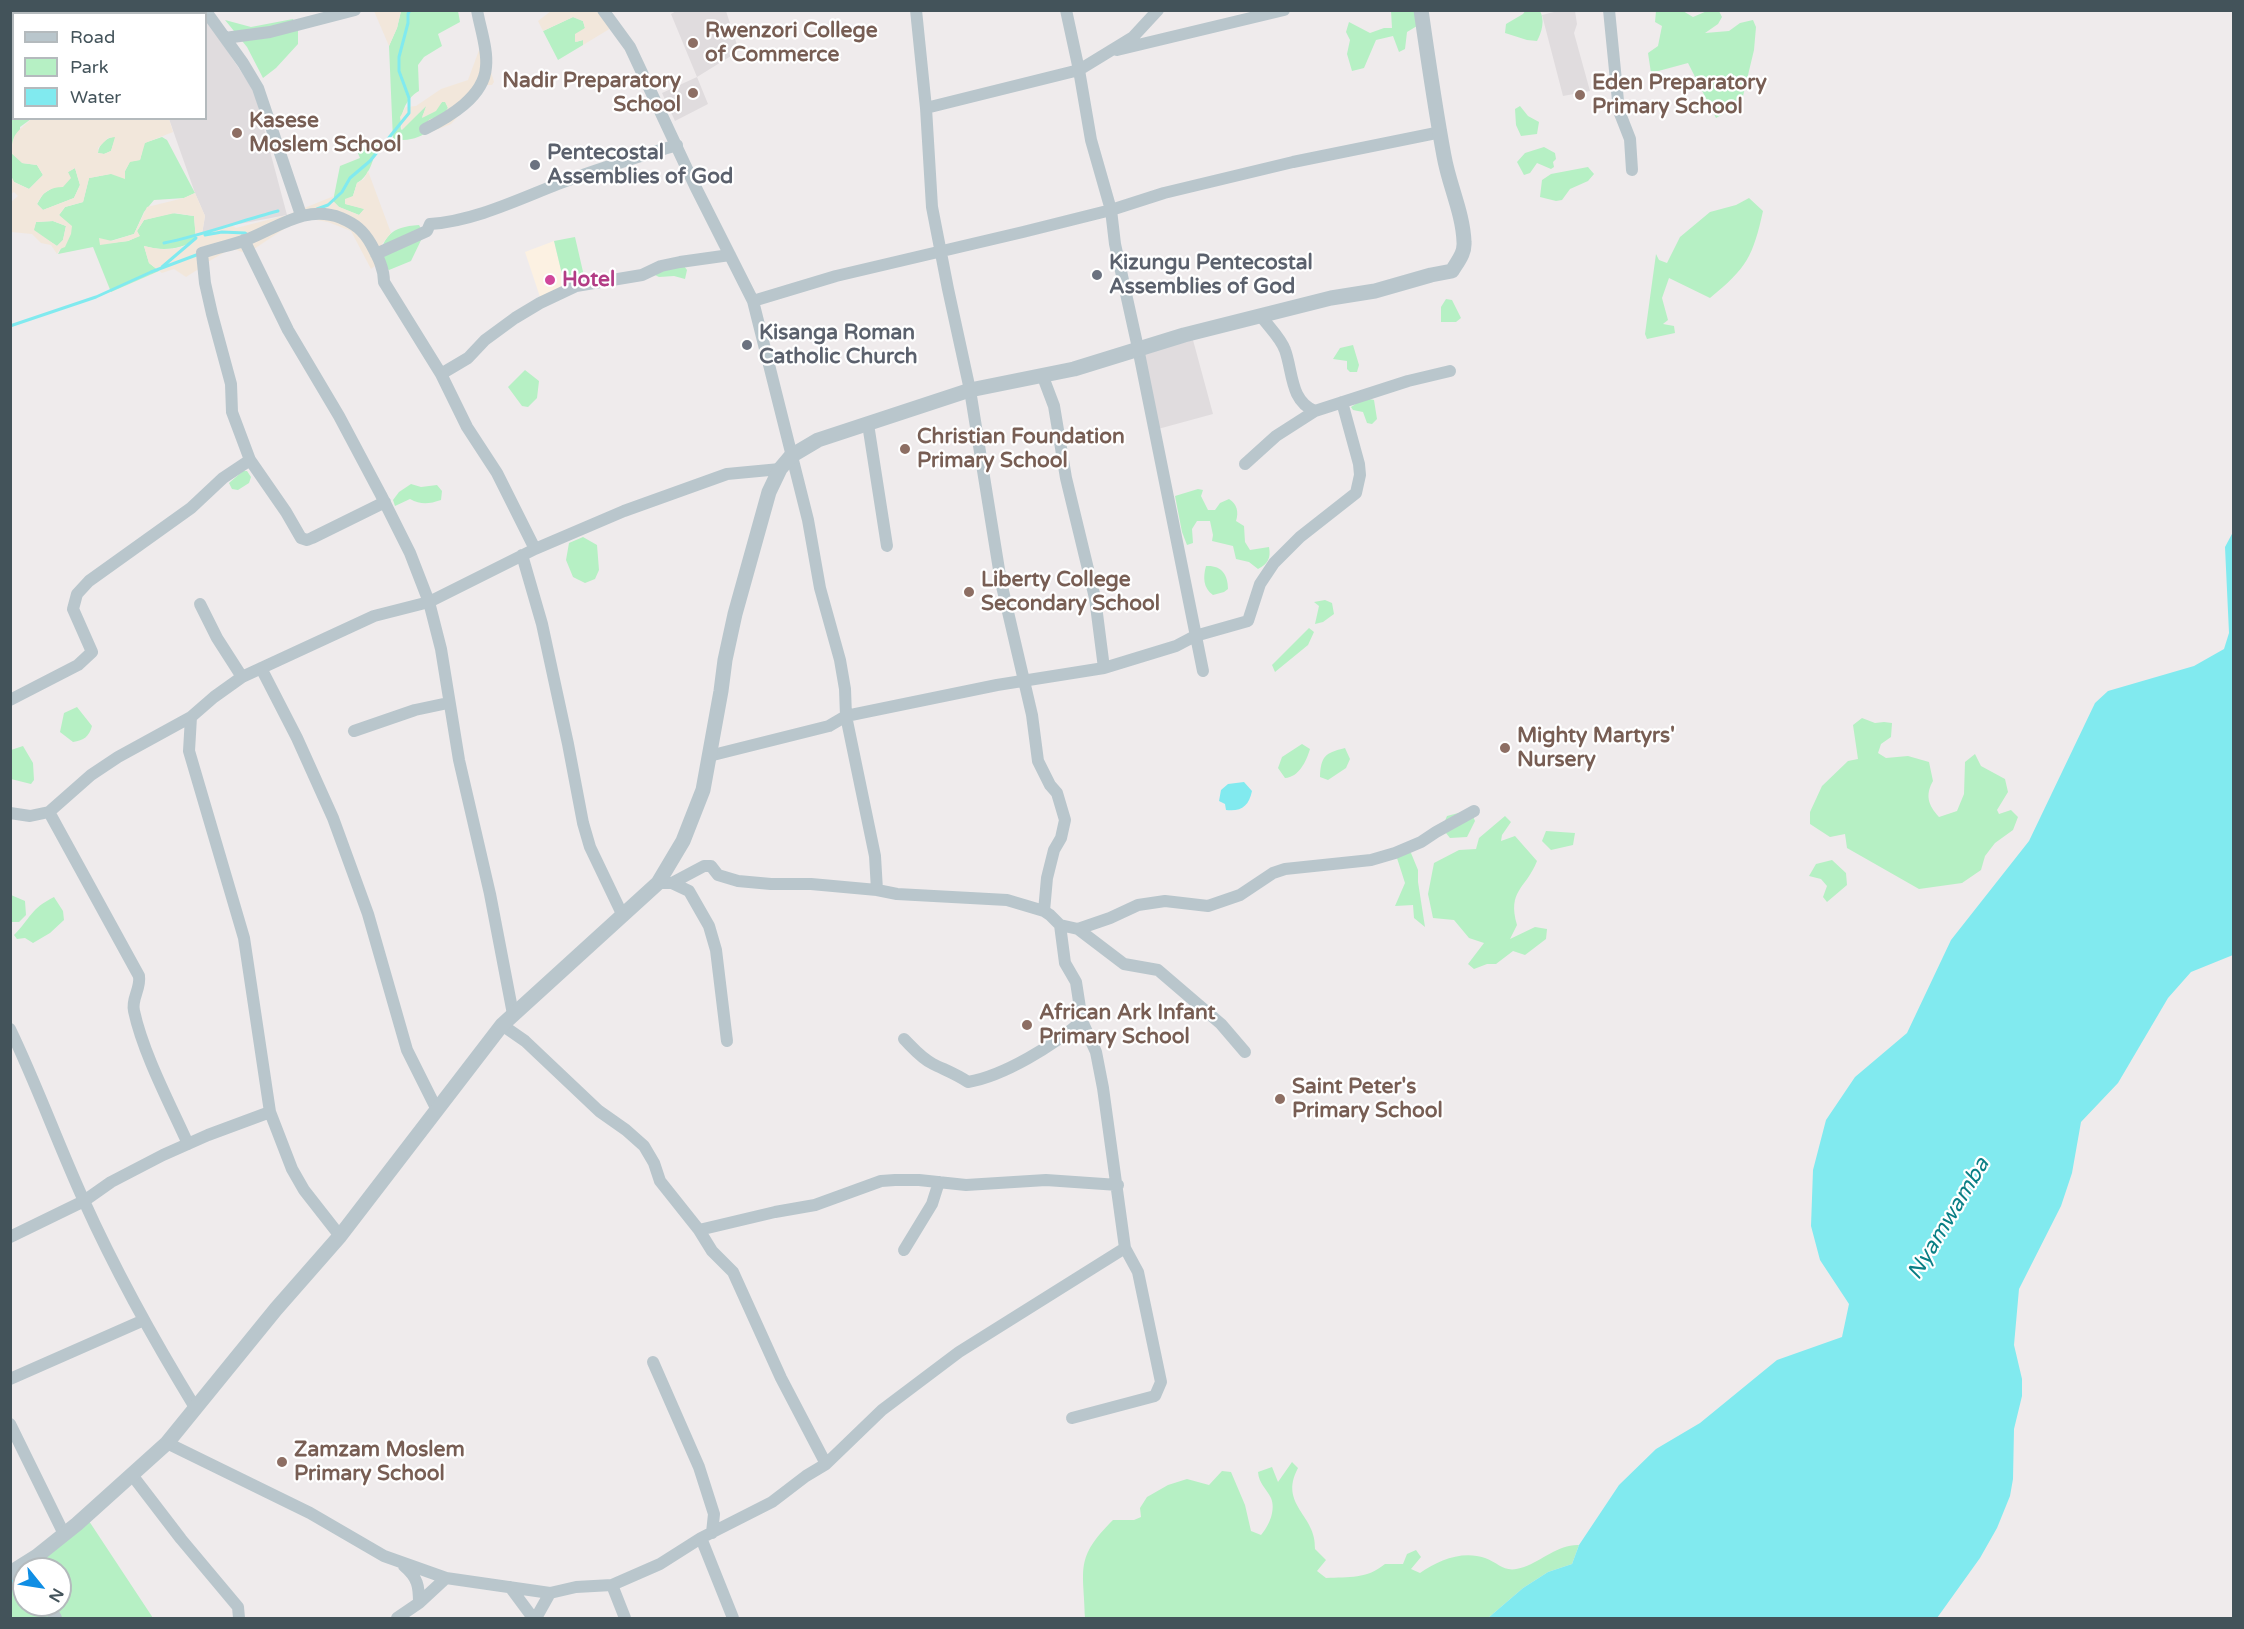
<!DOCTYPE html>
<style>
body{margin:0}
#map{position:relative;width:2244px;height:1629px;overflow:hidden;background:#efebec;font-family:"Varela Round",sans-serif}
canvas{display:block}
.frame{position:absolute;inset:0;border:12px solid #43535a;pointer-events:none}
.legend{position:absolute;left:12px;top:12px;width:195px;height:108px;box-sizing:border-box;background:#fff;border:2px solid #b4babd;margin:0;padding:8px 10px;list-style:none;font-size:18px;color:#43535a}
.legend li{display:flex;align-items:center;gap:12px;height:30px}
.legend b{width:30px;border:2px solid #b4babd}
.north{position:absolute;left:12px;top:1557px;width:60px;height:60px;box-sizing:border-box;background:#fff;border:2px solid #b4babd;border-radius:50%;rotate:120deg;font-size:16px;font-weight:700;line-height:24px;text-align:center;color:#43535a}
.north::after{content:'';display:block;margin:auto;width:21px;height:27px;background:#108ee4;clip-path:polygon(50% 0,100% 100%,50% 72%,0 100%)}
</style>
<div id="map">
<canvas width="2244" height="1629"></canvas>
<div class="frame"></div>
<ul class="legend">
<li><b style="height:8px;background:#b9c6cc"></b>Road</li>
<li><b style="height:16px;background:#b6f0c4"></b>Park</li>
<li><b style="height:16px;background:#81eaef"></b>Water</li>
</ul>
<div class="north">N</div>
</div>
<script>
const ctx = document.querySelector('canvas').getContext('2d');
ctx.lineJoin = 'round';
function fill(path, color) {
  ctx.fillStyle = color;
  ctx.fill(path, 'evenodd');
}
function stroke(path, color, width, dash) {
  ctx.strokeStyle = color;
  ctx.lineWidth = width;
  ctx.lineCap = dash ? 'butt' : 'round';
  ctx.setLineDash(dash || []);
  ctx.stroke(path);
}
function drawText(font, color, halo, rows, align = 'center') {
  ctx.font = font + ' "Varela Round",sans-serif';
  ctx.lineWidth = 4.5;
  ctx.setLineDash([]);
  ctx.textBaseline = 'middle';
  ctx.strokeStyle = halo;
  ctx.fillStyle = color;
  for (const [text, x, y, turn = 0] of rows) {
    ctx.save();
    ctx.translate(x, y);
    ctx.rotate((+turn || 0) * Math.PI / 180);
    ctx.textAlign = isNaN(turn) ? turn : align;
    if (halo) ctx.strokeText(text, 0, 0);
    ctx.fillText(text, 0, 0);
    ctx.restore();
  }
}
fill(new Path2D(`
 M554,241L566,291L541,300L525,252Z`), '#fcf1e2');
fill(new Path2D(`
 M678,10L726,11L739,51L697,77L708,104L675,121L662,93L697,77L671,14Z
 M1558,11H1575L1577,24L1574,33L1590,91L1563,96L1542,15Z
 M206,19L254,91L287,215L223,227L202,234L205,216L195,193L169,119L206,118Z
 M1193,340L1213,414L1158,429L1140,353Z`), '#e0dcde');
fill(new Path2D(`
 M1526,10L1540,11C1545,20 1542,32 1537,41L1527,40L1505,33L1506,24L1523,14Z
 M401,11H458L460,22L438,34L442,46L424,57L418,65L419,91C405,99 400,115 401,130L428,104L422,117L442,102H446L448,108C432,131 421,142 393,140L389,46L397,28Z
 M1391,11H1417V26L1407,32L1405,49L1399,52L1393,36L1376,40L1364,68L1352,71L1347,54L1350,40L1346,32L1349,22L1370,33L1384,28H1392Z
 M1656,11H1683L1693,17L1707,11H1719L1722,17L1718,24L1705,33L1729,31L1740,23L1753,20L1756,27L1754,50L1743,96L1733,108L1716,118L1688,63L1651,73L1648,53L1658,46L1662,26L1655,22Z
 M573,17L583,21L585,28L576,42L583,40V45L558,60L543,31Z
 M293,19L298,28V44L276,68L263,78L247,47L225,20L251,27Z
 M10,75H13L14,118L31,119L20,127L22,163L37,165L43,175L29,189L14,182L11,176Z
 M1520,106L1528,116L1539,122L1537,134L1521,136L1516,125L1515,109Z
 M116,136L111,151L104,154L98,153C99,143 107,138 116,136Z
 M162,137L167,140L195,193L184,198L154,200L144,212L134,234L100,244L128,241L139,236L137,231L144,220L172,213L194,216L196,240C179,250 162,251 144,246L149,263L159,271L111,292L93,247L58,254L71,230L59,215L65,207L83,202L89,178L125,171L130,161L140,160L144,143Z
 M370,145H378C373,159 370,176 357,183L353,196L346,204L365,209L359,215L339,207L333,201L340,166L360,158L357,151Z
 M1544,147L1555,153L1556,159L1553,162L1554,167L1551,169L1537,163L1530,173L1524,175L1517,162L1525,153Z
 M1588,167L1594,174L1588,181L1570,189L1562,200L1556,201L1540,197L1542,180L1551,174Z
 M75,168L80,185L74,198L43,210L37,204L43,194L54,187L68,172Z
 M1749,198L1763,211C1753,256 1747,268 1710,298L1669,278L1662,298L1668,320L1663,324L1674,326L1675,333L1647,339L1645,334L1656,254L1659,260L1667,263L1680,237L1710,212L1736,205Z
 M53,221L66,226L63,240L57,246L33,231L36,222Z
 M419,225L424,234L411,261L389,270L378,264C383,236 390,227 419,225Z
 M575,237L584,276L566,291L554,241Z
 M684,266L687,270L685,279L674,276L659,277L655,275L660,267Z
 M1446,299L1452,300L1461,318L1456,322H1441V307Z
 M1353,345L1359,365L1357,372H1350L1347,369V361L1333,359L1340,348Z
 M525,370L539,381L537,398L528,407L522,406L508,387Z
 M1365,398L1374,400L1377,419L1372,424L1367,423L1363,412L1353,410L1351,407Z
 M243,471H247L251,477L249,483L238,490L232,489L229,483Z
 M411,484L421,487L437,485L442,491L441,500C429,504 421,505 410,499L395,506L393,500L399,492Z
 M1198,489L1203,490L1201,496L1208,510H1215L1220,503L1229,499C1237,504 1239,512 1236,521L1244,526L1245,542L1250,550L1269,547C1271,558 1268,564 1258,569L1249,562L1236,559L1233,546L1212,541L1213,535L1210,521H1197L1192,529L1193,543L1187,545L1182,532L1175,496Z
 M583,537L597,545L599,570L595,579L585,583L573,577L566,560L569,543Z
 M1206,566C1221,565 1228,574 1228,589L1224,592L1213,595C1203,588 1203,577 1206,566Z
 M1325,600L1332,603L1334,614L1323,622L1315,624L1319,606L1314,602Z
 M1309,628L1314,632L1308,645L1275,672L1272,665Z
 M77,707L92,726C89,737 84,740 73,742L60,732L64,713Z
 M1862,718L1875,723L1884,722L1892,723L1891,737L1881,744L1878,753L1886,758L1908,756L1929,762L1933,781C1925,795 1928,805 1939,817L1957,811L1964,794L1965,762L1975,754L1981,766L2005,779L2008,792L1997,810L1999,814L2011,810L2018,817L2013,830L1995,843L1985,856L1981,870L1962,883L1919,889L1847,848L1845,834L1830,837L1810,824V812L1822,786L1848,761L1858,759L1853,725Z
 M1302,744L1310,749C1306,762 1299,777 1285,778L1278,768L1282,757Z
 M23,746L33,763L34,780L31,784L11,779V750Z
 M1345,748L1350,759L1346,768L1328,780L1320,777C1321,756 1325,753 1345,748Z
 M1466,811L1472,814L1475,821L1467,837L1450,838L1442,828L1447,816Z
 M1505,816L1511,822L1502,835L1501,841L1515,836L1537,861C1526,889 1507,890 1517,925L1510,939L1535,927L1547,929L1546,939L1525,955L1513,951L1496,964H1487L1474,969L1468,964L1484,943L1469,938L1454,920L1433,918L1428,894L1434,863L1459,850L1476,849L1479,838Z
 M1546,831L1575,833L1573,845L1551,850L1542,841Z
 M1404,850L1411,853L1418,870V882L1425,927L1414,918L1413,905L1395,906L1405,883L1397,858Z
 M1832,860L1846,873L1847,885L1827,902L1823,897L1827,886L1821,879L1809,876L1816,864Z
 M11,895L25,901L26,915L19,922H11Z
 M54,897L63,911L64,920L50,933L33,943L25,938L17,939L14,935C31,918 30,909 54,897Z
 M1292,1462L1298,1468C1278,1505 1317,1515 1315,1549L1326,1560L1317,1571L1326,1578C1349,1577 1367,1579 1385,1564H1403L1407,1554L1416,1550L1421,1557L1411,1569L1420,1573C1438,1560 1463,1550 1485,1558C1501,1564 1504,1574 1524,1567C1543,1560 1559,1544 1579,1545L1572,1564L1548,1572L1523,1588L1488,1618H1085C1084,1568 1074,1559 1113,1520H1134L1141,1517L1140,1508L1147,1497L1168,1485L1187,1479L1209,1485L1222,1471L1231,1472L1245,1505L1251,1531L1261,1535C1269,1526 1276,1510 1271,1498C1266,1488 1259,1484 1258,1472L1272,1467L1278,1482Z
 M87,1518L153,1618H11L10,1577ZM24,1569H60V1605H24Z`), '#b6f0c4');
fill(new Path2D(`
 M609,10L616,25L583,45V40L575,42V34L585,28L583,21L573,17L543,31L538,21L551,11Z
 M355,11H401L397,28L389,46L374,11Z
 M482,42L494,82L492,85H487L451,124L426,134L421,127L430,119L442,117L448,108L445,102H442L436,111L422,118L426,106L402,130L400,117L406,107L416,106L441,89L468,80Z
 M31,119H169L173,132L145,143L140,160L130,162L125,171V179L111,174L89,178L83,202L65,207L59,215L72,226L71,234L65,247L60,249L57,254L51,245L41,243L32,234L11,232V202L18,196L14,192L11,194V176L14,182L29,189L43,175L37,165L22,163L11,153C13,130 18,133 31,119ZM115,137L111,151L104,154L98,153V148L108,138ZM75,168L80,185L74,198L43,210L37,204C43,192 50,187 63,187L71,178L68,172ZM53,221L66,226L63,240L57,246L34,230L36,222Z
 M368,171L391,233L382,244L378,264L371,269L351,231L328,222L288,215L293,223L254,249L242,252L232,248L206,263L203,272L197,270L186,277L174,269L162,273L149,263L144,246C162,251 179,251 196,240L194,216L175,213L144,220L137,231L140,236L128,241L100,245L99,238L112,241L134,234L147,207L184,198L195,193L205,216L202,234L230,224L236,228L287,215L334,196L333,201L339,207L359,215L364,209L345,204V199L353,196L357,183L364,179Z`), '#f2e7db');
fill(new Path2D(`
 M2233,532V955L2191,972L2168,998L2118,1083L2081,1122L2072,1173L2061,1206L2019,1289L2014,1345L2022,1379V1396L2014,1429L2013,1479L2010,1496L1997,1528L1980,1558L1937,1618H1488L1523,1588L1548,1572L1572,1564L1579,1545L1619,1485L1656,1449L1700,1423L1777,1360L1842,1337L1849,1304L1820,1260L1811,1226L1813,1170L1826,1120L1855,1077L1907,1033L1951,940L2029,841L2095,703L2108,691L2194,666L2224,649L2229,633L2225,547Z
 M1244,782L1252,791C1249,806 1241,812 1226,810L1225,804L1219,801L1221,790L1228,784Z`), '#81eaef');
stroke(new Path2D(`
 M317,209L328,205L342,192L350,178L370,161L409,113V98L399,71V57L408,23V14L410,10
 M205,235L222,232L245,233L248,235
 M164,243C203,235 240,221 278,211
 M162,267L196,238
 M10,326L96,297L151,272L199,254
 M10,1588L13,1578`), '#81eaef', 3);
stroke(new Path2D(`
 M205,10L243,63L258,88L301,215
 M603,10L630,47L695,186L753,301L808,520L820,588L840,660L845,689L846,716L875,856L877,890
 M916,10L926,108L932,207L948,289L970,390L1001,582L1032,715L1038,761L1050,785L1057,793L1065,820L1061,838L1054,850L1047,878L1044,911
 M1066,10L1079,70L1091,140L1111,210L1115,244L1138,348L1203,671
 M1609,10L1619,111L1630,139L1632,170
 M167,14L170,10
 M225,38L270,32L355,10
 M1117,50L1284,10
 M10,72H14
 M926,108L1079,70L1133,37L1158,10
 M425,129C449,117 484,97 486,67C488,49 480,28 477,10
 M244,240L288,330L339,416L381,495L410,553L429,602L441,649L459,760L490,894L513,1014
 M376,254L427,231L430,224C474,221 517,200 558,184C597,169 637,157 677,145
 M753,301L836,276L1023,232L1111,210L1164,193L1293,162L1441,132
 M1261,316C1268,326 1281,338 1285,350C1293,372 1290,401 1315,411
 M441,374L468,358L485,340L515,318L540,303L576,286L642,275L661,266L680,262L730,255
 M1043,377L1054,406L1066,478L1095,598L1104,668
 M868,424L887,546
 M1245,464L1276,436L1315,411L1408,381L1450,371
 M385,502L312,538L307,540L301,538L286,512L250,460L232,412L231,384L212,314L205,283L202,253C216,248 232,245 246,240C277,228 306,204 341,218C355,224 363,230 371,244C378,257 384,268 384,282L441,374L467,427L497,473L535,549
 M522,555L542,624L568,744L583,823L590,847L623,916
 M200,604L217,638L242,677
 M261,668L297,738L333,818L368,914L407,1050L437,1110
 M10,700L78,665L92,652L73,609L77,594L89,581L191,508L223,478L250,460
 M191,717L189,751L244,938L270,1112L292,1169L304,1190L340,1236
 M354,731L415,710L448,703
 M709,756L829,726L846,716L997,685L1104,668L1176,646L1195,636L1248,621L1260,584L1274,563L1300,537L1356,493L1360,475L1359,464L1342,402
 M49,812L139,976C141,989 131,999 134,1011C143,1053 170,1104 188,1144
 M10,813L30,816L49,812L91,775L118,757L191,717L214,697L242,677L374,616L429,602L535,549L624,511L727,474L780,469
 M658,883H672L704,866H711L718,875L738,881L771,884H811L877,890L897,894L1007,900L1044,911L1050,915L1060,925L1065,963L1076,982L1082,1021L1096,1052L1103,1088L1125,1248L1138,1272L1161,1382L1155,1396L1072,1418
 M672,883L689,891L709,926L716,950L727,1041
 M1060,925L1078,929L1110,918L1138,905L1165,901L1208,906L1240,895L1273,873L1285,869L1371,860L1395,853L1421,842L1436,832L1474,811
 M1078,929L1124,964L1158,970L1221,1024L1245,1052
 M502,1025L525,1041L599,1111L626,1130L644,1146L654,1163L660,1181L699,1230L712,1251L733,1272L781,1378L826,1464
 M10,1029C37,1085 58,1144 84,1201C116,1272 155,1342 196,1409
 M904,1039C913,1048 921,1058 933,1064C945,1070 956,1074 968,1082C1004,1076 1054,1045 1082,1021
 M699,1230L775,1212L815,1205L881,1181L895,1180H919L966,1185L1046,1180L1118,1185
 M10,1237L84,1201L111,1182L163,1155L208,1135L270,1112
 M904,1250L932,1204L939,1182
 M653,1362L699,1467L714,1514L712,1533
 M10,1379L144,1320
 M10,1424L64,1534
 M167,1443L310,1513L384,1556L446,1578L550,1593L576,1587L612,1585L660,1564L701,1538L772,1502L806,1476L826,1464L882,1410L959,1352L1125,1248
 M132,1475L181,1539L238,1607L239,1618
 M701,1538L733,1618
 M404,1566C418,1578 419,1586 419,1603
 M612,1585L625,1618
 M510,1587L533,1618
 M48,1605L56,1618
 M397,1618L419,1603L446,1578
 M536,1618L550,1593`), '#b9c6cc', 12);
stroke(new Path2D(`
 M10,1573L37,1556L77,1524L167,1443L276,1309L340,1236L502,1025L658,883L683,841L703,790L721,691L725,660L735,614L769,492L780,469L791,456L818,440L970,390L1074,369L1184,335L1331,298L1375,291L1431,275L1452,271C1458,261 1465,253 1464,242C1463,213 1449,185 1444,156C1435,108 1428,59 1421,10`), '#b9c6cc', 15);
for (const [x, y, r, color] of [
 [693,43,6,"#8d6e63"],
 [693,93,6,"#8d6e63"],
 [1580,95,6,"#8d6e63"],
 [237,133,6,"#8d6e63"],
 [535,165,6,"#6b7280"],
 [1097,275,6,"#6b7280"],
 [550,280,6,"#d1479c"],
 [747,345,6,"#6b7280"],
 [905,449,6,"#8d6e63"],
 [969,592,6,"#8d6e63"],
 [1505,748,6,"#8d6e63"],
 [1027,1025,6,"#8d6e63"],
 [1280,1099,6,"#8d6e63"],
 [282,1462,6,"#8d6e63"]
]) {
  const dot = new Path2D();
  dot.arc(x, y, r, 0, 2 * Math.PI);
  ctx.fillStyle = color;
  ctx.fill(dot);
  stroke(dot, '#fff', 2);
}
drawText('bold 21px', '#785e54', '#fff', [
 ["Rwenzori College",705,31],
 ["of Commerce",705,55],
 ["Nadir Preparatory",681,81,"right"],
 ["School",681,105,"right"],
 ["Eden Preparatory",1592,83],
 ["Primary School",1592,107],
 ["Kasese",249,121],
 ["Moslem School",249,145],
 ["Christian Foundation",917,437],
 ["Primary School",917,461],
 ["Liberty College",981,580],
 ["Secondary School",981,604],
 ["Mighty Martyrs'",1517,736],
 ["Nursery",1517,760],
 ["African Ark Infant",1039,1013],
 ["Primary School",1039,1037],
 ["Saint Peter's",1292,1087],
 ["Primary School",1292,1111],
 ["Zamzam Moslem",294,1450],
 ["Primary School",294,1474]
], 'left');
drawText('bold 21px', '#5b616d', '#fff', [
 ["Pentecostal",547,153],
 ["Assemblies of God",547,177],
 ["Kizungu Pentecostal",1109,263],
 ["Assemblies of God",1109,287],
 ["Kisanga Roman",759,333],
 ["Catholic Church",759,357]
], 'left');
drawText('bold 21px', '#b23c85', '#fff', [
 ["Hotel",562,280]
], 'left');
drawText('italic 22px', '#097e84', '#fff', [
 ["Nyamwamba",1949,1219,-59]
]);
</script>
